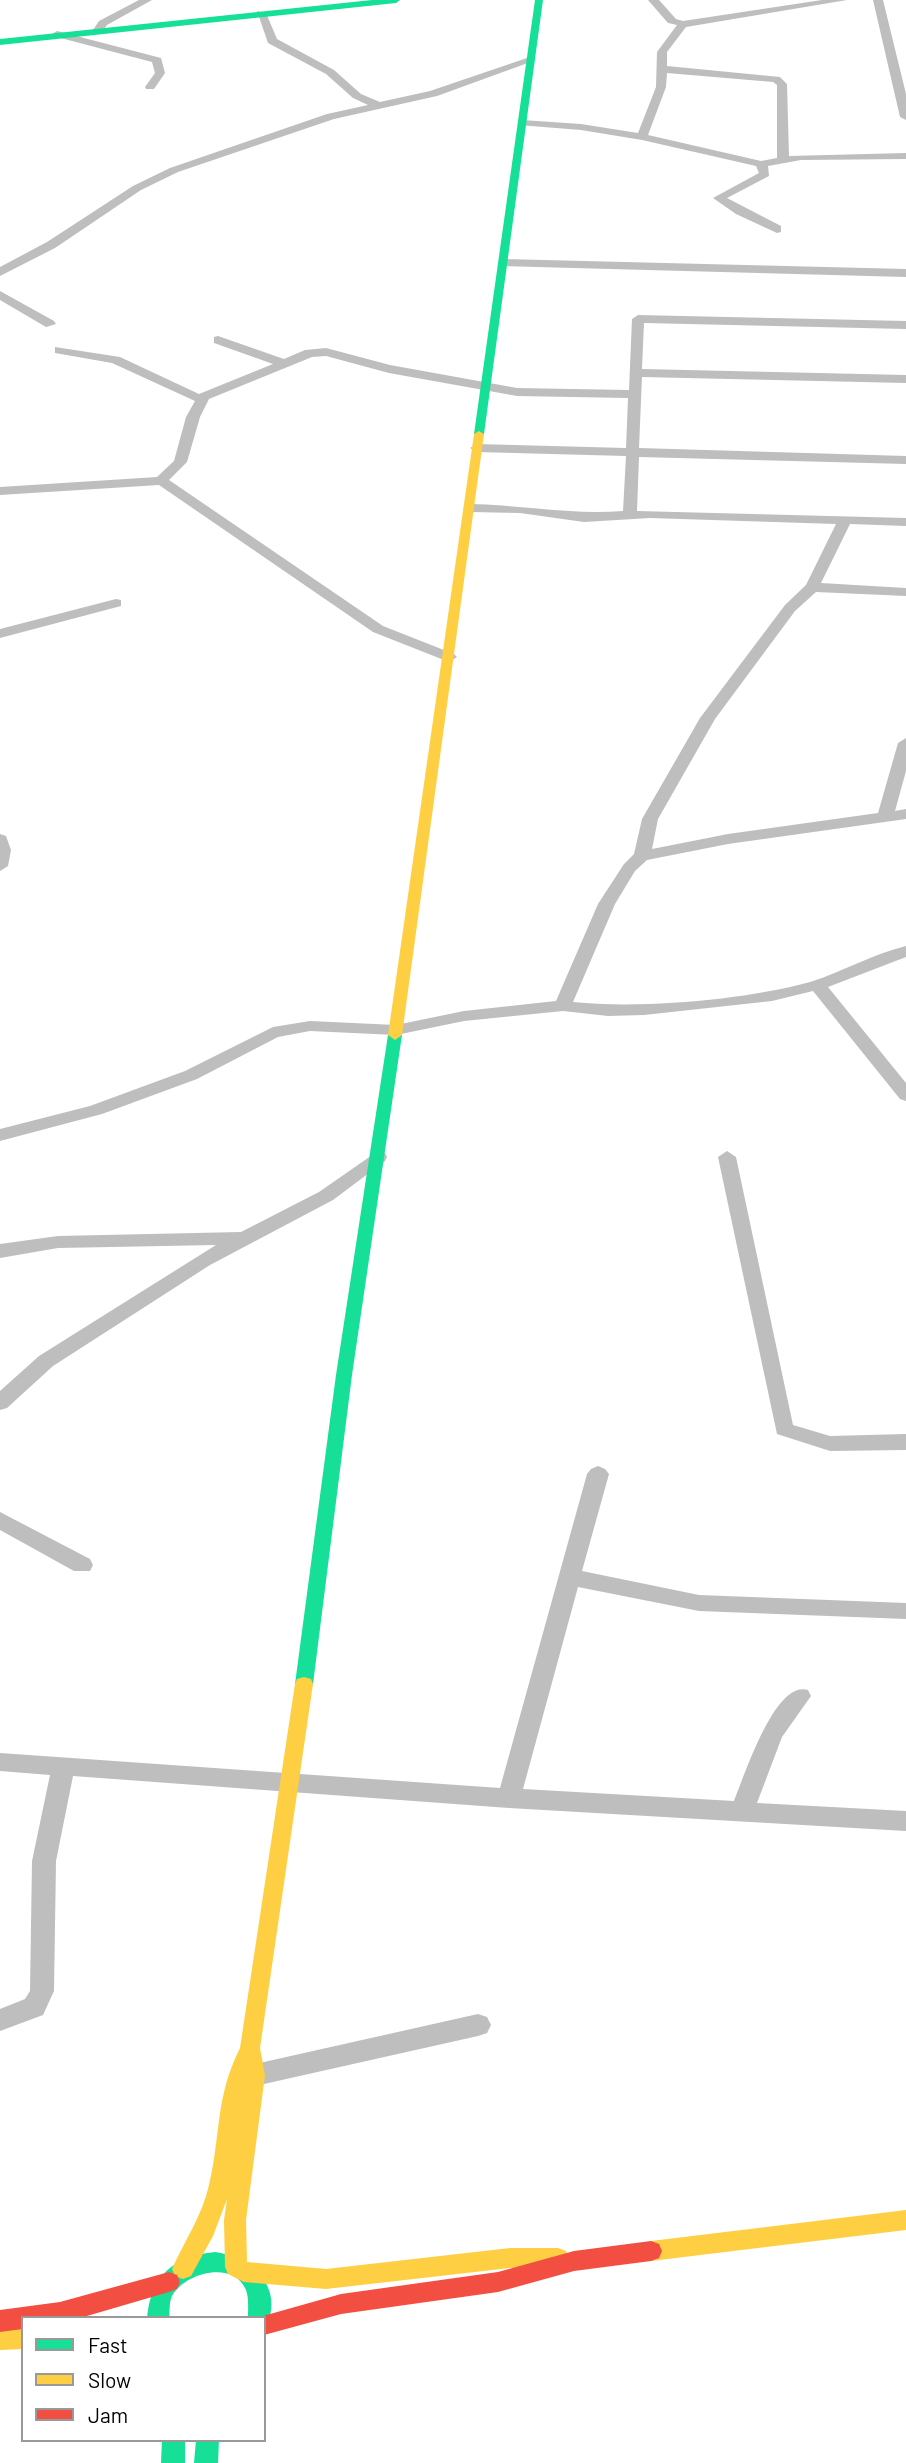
<!DOCTYPE html>
<style>
body{margin:0}
#map{position:relative;width:906px;height:2463px;overflow:hidden;background:#fff;font-family:Barlow,sans-serif}
canvas{display:block}
.legend{position:absolute;left:21px;top:2316px;width:245px;height:126px;box-sizing:border-box;background:#fff;border:2px solid #999;margin:0;padding:9px 12px;list-style:none;font-size:21px;color:#000}
.legend li{display:flex;align-items:center;gap:14px;height:35px}
.legend b{width:35px;border:2px solid #999}
</style>
<div id="map">
<canvas width="906" height="2463"></canvas>
<ul class="legend">
<li><b style="height:9px;background:#16e098"></b>Fast</li>
<li><b style="height:9px;background:#ffcf43"></b>Slow</li>
<li><b style="height:9px;background:#f24e42"></b>Jam</li>
</ul>
</div>
<script>
const ctx = document.querySelector('canvas').getContext('2d');
ctx.lineJoin = 'round';
function fill(path, color) {
  ctx.fillStyle = color;
  ctx.fill(path, 'evenodd');
}
fill(new Path2D(`
 M139,0H152L107,25L102,32L93,30L99,21Z
 M648,0H659L676,19L683,21L822,0H847L686,27L667,52V66L780,77L787,84L789,156L906,153V159L801,160L768,166L769,176L727,198L781,226V232L777,233L736,214L713,198L759,173L756,166L642,140L581,130L518,125V121L522,120L581,124L638,133L656,87L657,52L677,25L668,23ZM667,73L773,82L777,85V158L761,161L648,135L666,87Z
 M873,0H883L906,94V120L900,117Z
 M257,11L266,13L277,39L334,70L361,94L380,102L430,91L527,58L536,60L437,96L334,119L178,172L141,190L55,248L0,276V267L47,242L133,186L170,168L327,114L368,105L353,98L326,74L268,43Z
 M57,31L161,58L165,73L154,89H146L145,87L155,73L152,62L53,36L52,34Z
 M504,259L906,269V277L500,266V260Z
 M0,291L54,321L56,324L46,327L0,300Z
 M638,315L906,321V329L644,323L642,369L906,375V383L642,377L639,448L906,456V464L639,457L637,511L906,518V526L850,524L821,583L906,588V596L816,592L795,611L715,719L658,819L652,849L728,834L878,813L898,743L906,738V771L895,811L906,809V819L728,844L647,860L635,871L615,904L573,1002C641,1009 745,1000 810,982C842,972 873,954 906,946V957L828,987L906,1083V1101L900,1099L813,991L772,1001L644,1015L608,1016L563,1011L464,1021L396,1035L310,1031L278,1037L197,1079L102,1114L0,1141V1129L90,1106L185,1071L273,1027L310,1021L396,1025L464,1011L556,1001L598,904L624,864L634,854L642,819L700,718L785,605L806,585L836,524L650,518L584,522L520,513L470,512L463,508L470,504C522,505 572,515 623,511L626,456L477,452L470,448L477,444L626,448L628,398L517,396L389,373L326,356L312,357L209,399L200,417L187,462L169,480L383,626L454,654L457,657L449,662L373,632L159,485L0,495V487L157,477L174,461L186,417L195,401L112,363L55,353V347L120,357L199,394L273,364L214,343V337L218,336L284,359L305,350L326,348L390,365L517,388L629,390L632,319Z
 M116,599L121,600V606L0,638V629Z
 M0,834L6,836L11,850L8,866L0,871Z
 M378,1151L385,1153L387,1157L385,1161L333,1200L210,1265L53,1366L7,1408L0,1410V1391L39,1356L216,1245L58,1248L0,1258V1244L58,1236L241,1232L319,1192Z
 M727,1151L736,1157L793,1425L830,1436L906,1434V1450L830,1451L777,1434L718,1157Z
 M598,1466L605,1469L609,1474L582,1571L699,1595L906,1603V1619L699,1611L578,1587L523,1789L734,1801C744,1777 775,1679 808,1690L811,1696L782,1737L757,1803L906,1811V1831L509,1808L73,1776L56,1861L54,1991L43,2015L0,2031V2009L25,1999L30,1991L32,1861L50,1775L0,1771V1753L500,1788L587,1474L591,1469Z
 M0,1512L90,1559L93,1565L90,1571H74L0,1530Z
 M478,2014L487,2017L491,2025L487,2033L478,2036L255,2086L246,2083L242,2075L246,2067L255,2064Z`), '#bebebe');
fill(new Path2D(`
 M372,0H400L396,3L0,45V39Z
 M535,0H543L484,434L479,437L474,434Z
 M395,1030L402,1035L352,1375L313,1684L311,1689L304,1691L297,1689L295,1684L336,1375L388,1035Z
 M215,2252C251,2257 284,2286 267,2325L264,2326V2318H248C248,2309 249,2298 246,2290C234,2260 185,2272 172,2296C169,2302 170,2311 169,2318H147C151,2276 173,2256 215,2252Z
 M162,2440H185V2463H161Z
 M196,2440H219L218,2463H194Z`), '#16e098');
fill(new Path2D(`
 M479,431L484,434L402,1035L395,1040L388,1035L474,434Z
 M304,1677L311,1679L313,1684L260,2048L265,2075L246,2220L247,2262L326,2269L510,2248H558L566,2251L569,2258L566,2265L558,2268H510L326,2289L244,2282L228,2274L225,2267L224,2220L227,2199L213,2236L191,2276L183,2279L175,2276L172,2269C185,2240 202,2216 209,2185C221,2134 215,2098 240,2048L295,1684L297,1679Z
 M906,2210V2230L651,2261L643,2258L640,2251L643,2244L651,2241Z
 M23,2327V2349L0,2350V2328Z`), '#ffcf43');
fill(new Path2D(`
 M651,2241L659,2244L662,2251L659,2258L651,2261L574,2271L498,2292L341,2314L264,2335V2318H256L341,2294L498,2272L574,2251Z
 M169,2272L177,2275L180,2282L177,2289L169,2292L80,2318H23V2329L0,2332V2310L60,2302Z`), '#f24e42');
</script>
